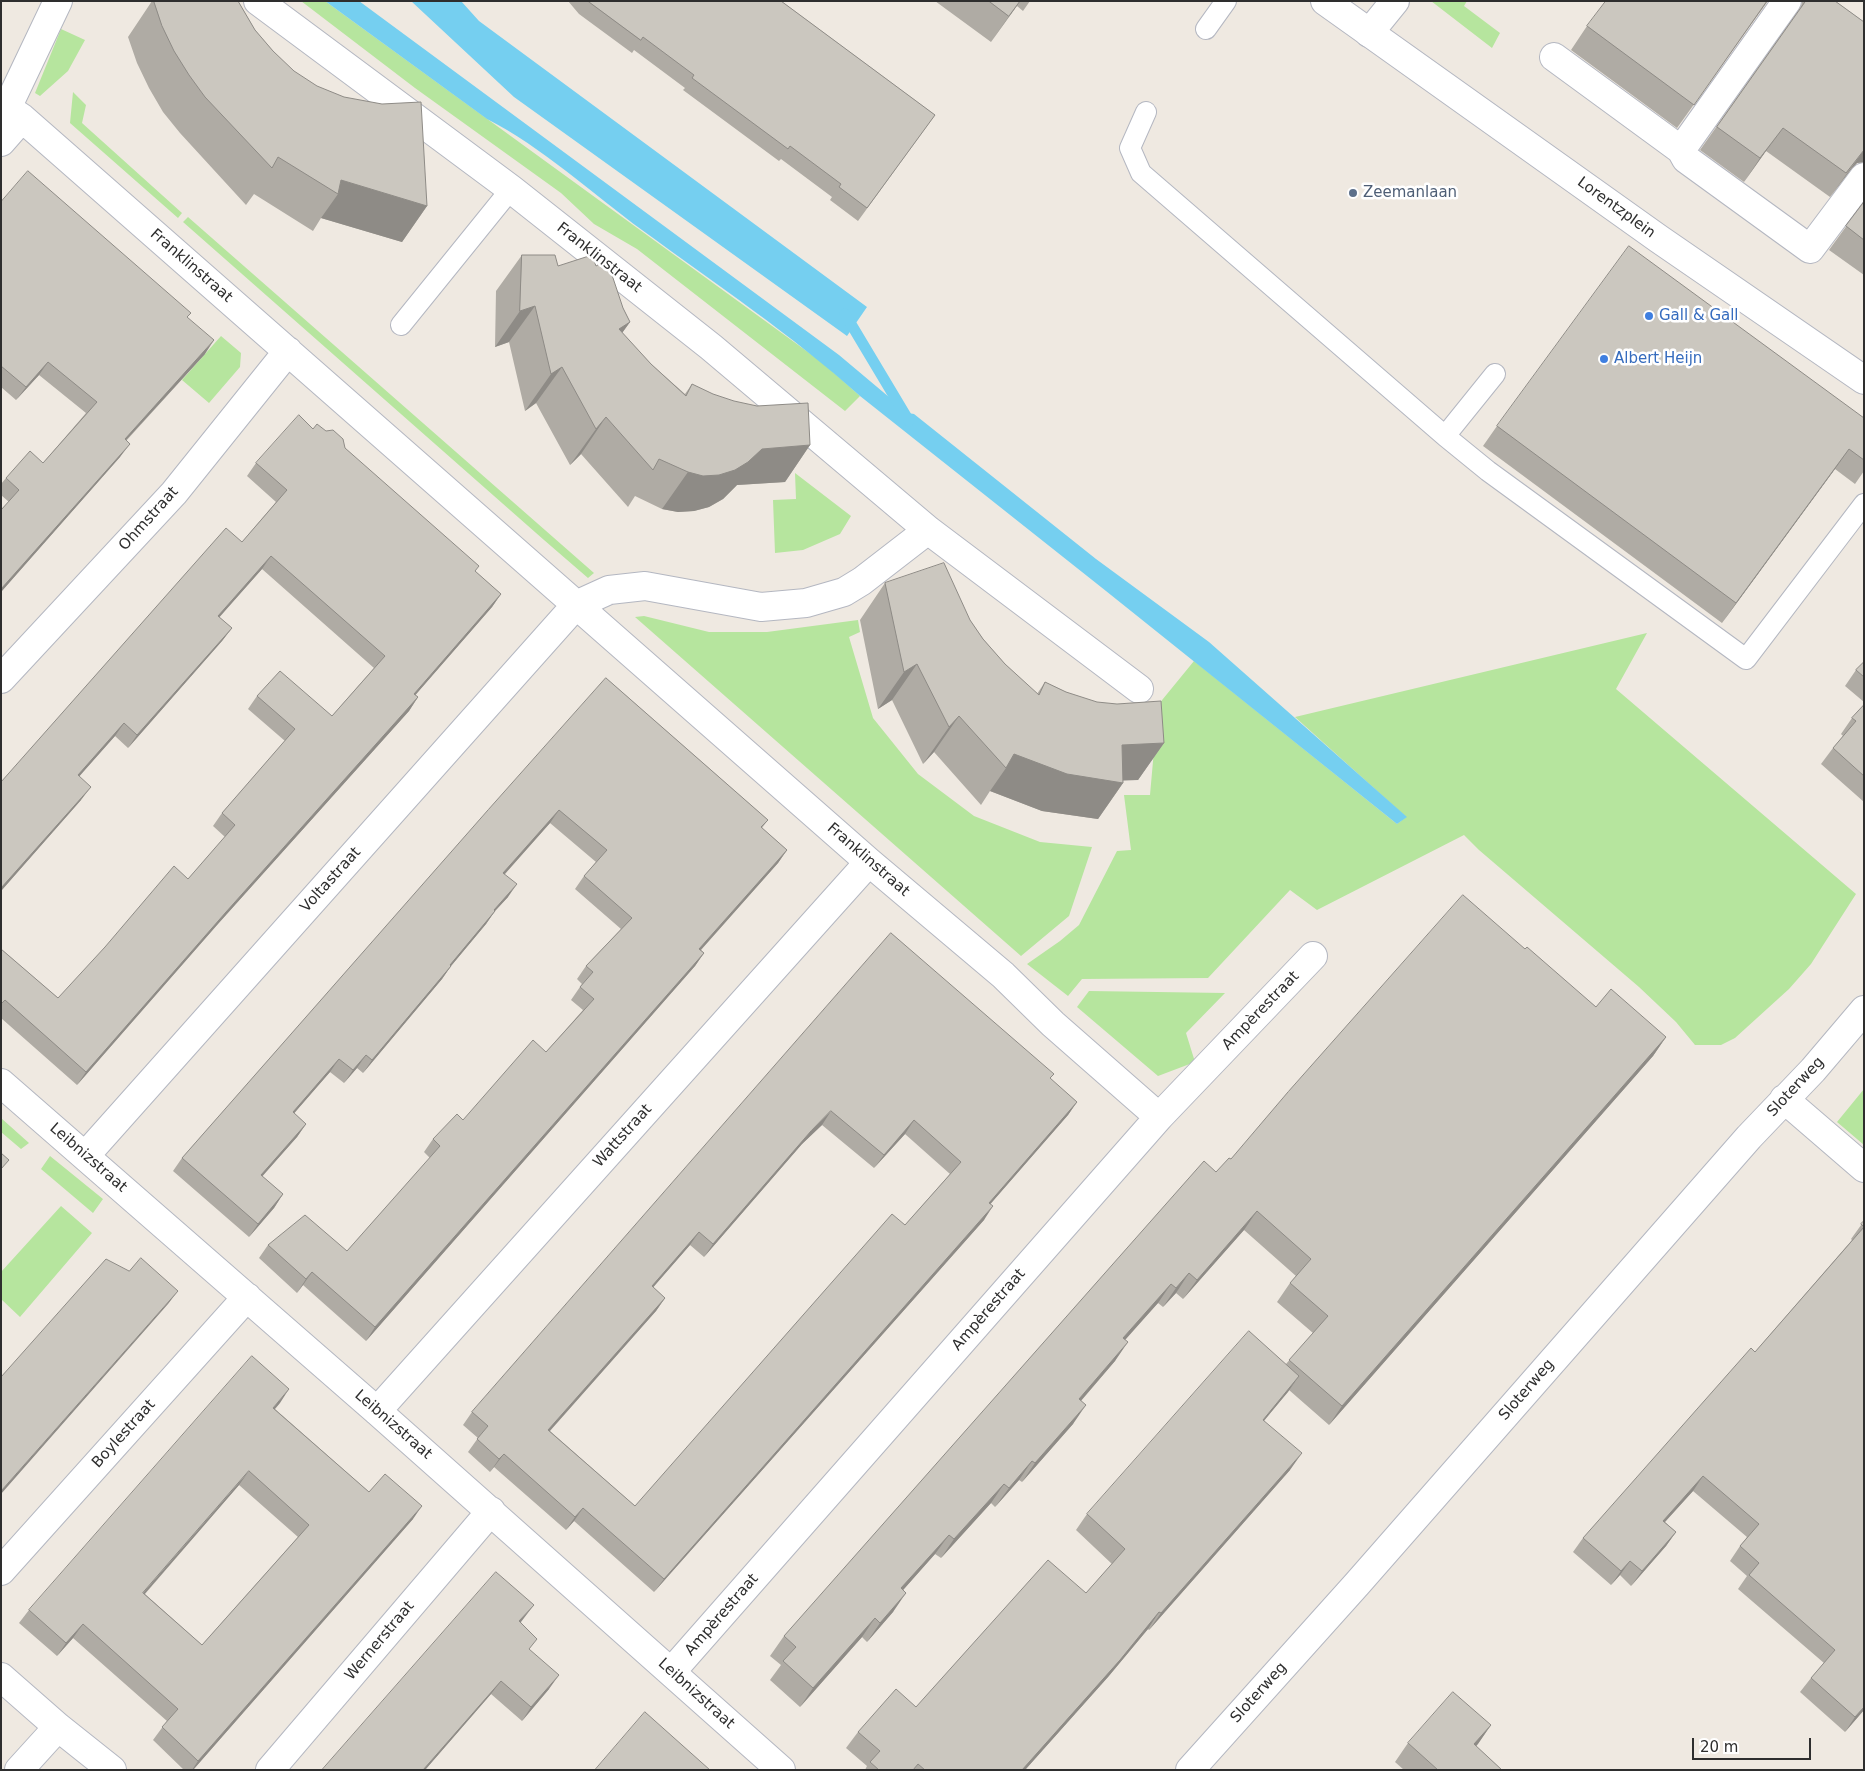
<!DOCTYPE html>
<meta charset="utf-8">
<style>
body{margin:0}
#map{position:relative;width:1865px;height:1771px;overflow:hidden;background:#efe9e1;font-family:"DejaVu Sans",sans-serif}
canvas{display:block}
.frame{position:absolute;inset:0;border:2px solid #2e2e2e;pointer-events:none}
.scale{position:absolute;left:1692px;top:1738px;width:119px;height:22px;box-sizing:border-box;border:2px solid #2e2e2e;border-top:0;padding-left:6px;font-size:15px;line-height:18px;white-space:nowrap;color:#2e2e2e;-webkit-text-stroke:4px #fff;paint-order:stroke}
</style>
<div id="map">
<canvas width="1865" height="1771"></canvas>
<div class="frame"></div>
<div class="scale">20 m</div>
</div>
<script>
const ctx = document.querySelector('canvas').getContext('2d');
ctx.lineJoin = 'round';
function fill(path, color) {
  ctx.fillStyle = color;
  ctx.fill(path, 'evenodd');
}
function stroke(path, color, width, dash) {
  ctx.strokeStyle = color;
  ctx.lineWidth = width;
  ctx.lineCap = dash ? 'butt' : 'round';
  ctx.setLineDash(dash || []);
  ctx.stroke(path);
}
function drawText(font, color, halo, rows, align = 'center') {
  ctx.font = font + ' "DejaVu Sans",sans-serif';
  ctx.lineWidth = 5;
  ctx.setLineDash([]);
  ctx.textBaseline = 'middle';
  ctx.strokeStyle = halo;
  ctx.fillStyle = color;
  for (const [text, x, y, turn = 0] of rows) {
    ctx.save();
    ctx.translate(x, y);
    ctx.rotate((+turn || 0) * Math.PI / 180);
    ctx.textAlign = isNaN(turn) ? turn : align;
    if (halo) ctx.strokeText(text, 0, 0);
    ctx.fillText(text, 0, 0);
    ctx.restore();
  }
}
fill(new Path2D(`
 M301,1H325L823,363L860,396L845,411L637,249L594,224L561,193L415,88Z
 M1431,1H1467L1464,6L1500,33L1492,48Z
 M61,29L85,40L68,71L40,96L35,93Z
 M73,92L86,105L82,123L182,213L178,218L70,123Z
 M188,217L594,573L588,578L544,540L183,222Z
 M221,336L241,353L240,367L209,403L182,380Z
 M795,473L851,516L840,534L803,550L775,553L773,500L796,499Z
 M644,616L709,632H767L858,620L860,632L849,637L873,718L918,774L974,816L1040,842L1092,847L1069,916L1021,956L635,617Z
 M1647,633L1616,689L1856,894L1811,964L1789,989L1735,1038L1721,1045H1695L1676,1022L1639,987L1479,850L1464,835L1317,910L1290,890L1208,978L1082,979L1068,996L1027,964L1060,941L1079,925L1117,851L1131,850L1124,795H1150L1158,705L1194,661L1397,824L1406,817L1295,717Z
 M1089,991L1225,993L1186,1033L1195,1062L1158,1076L1077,1007Z
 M1864,1089V1145L1837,1122Z
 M1,1118L29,1143L21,1149L1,1132Z
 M50,1156L103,1199L93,1213L41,1169Z
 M61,1206L92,1233L20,1317L1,1299V1272Z`), '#b6e59e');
fill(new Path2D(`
 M325,1H359L839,355L908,413L914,414L1096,559L1209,642L1407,817L1397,824L1106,591L860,396C792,335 716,284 642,230C593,194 542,147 487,119Z
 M411,1H461L479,21L867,307L847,336L514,97Z`), '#75cff0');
stroke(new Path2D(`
 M845,314L909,421`), '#75cff0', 11);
const lane = new Path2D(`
 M1206,29L1226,1
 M1146,112L1130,148L1141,173L1445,436
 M401,325L511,189
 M1495,374L1445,436L1488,471L1746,659L1864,504`);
const street = new Path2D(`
 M258,1L511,189L711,347L928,530L1139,689
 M1787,1L1681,150L1686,159L1810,249L1864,177
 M1369,33L1395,1
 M1554,57L1681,150
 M1,104L22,118L869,862L1003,975L1053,1024L1159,1117
 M7,108L58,1
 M1,142L22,118
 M1,679L174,493L288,351
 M1,1083L377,1411L781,1770
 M1784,1099L1864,1168
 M85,1156L576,605L609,590L645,586L761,607L806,603L844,592L862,581L928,530
 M377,1411L869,862
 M1,1571L247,1297
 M672,1671L1159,1117L1313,956
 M1,1677L58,1727L112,1770
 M19,1770L58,1727
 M270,1770L491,1511
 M1190,1770L1357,1584L1749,1137L1813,1070L1864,1010`);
const secondary = new Path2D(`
 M1325,1L1659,239L1864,380`);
stroke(lane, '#b4b7c1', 22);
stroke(street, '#b4b7c1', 30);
stroke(secondary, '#b4b7c1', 30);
stroke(lane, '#fff', 20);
stroke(street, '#fff', 28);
stroke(secondary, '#fff', 28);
fill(new Path2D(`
 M152,1H238L255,30L273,51L427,206L402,242L321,218L313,231L254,194L246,205L180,133L163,112L149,88L137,63L128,37Z
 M568,1H781L935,115L858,221L830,200L832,197L781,159L779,161L683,90L685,88L634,50L632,53L579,14Z
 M935,1H1030L1023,11L1017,6L991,42Z
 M1768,1L1677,128L1571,50L1587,26Z
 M1802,1H1835L1864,22V162L1857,163L1852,168L1830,197L1766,151L1744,182L1700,150L1800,9L1802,3Z
 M1,202L187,318L205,354L126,441L120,457L1,592V510L9,502L1,495V484L6,478L43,463L86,413L39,375L16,400L1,387Z
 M1864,202V275L1829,250Z
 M522,255L558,266H596L623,308L630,322L622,333L651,364L685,394L692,384L810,445L785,482L737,485L723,499L709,507L694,511L678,512L662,509L635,496L628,507L581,454L570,465L536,403L525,411L509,342L495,347L496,291Z
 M1864,418V471L1855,484L1835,469L1722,623L1483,446L1497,426Z
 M313,429L345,448L475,571L501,594L492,607L415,695L418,697L409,711L217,925L77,1085L1,1018V949L58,998L188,879L225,837L213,826L222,813L285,741L248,709L257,696L332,716L374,668L262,569L219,617L232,628L222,641L128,748L115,736L79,776L81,800L1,891V782L242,542L276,502L247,476L256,463Z
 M885,583L970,620L983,639L1005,664L1037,694L1045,682L1066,692L1164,743L1138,780H1123V783L1098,819L1042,811L990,791L981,805L934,752L923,764L892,700L878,709L860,620Z
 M1864,662V702L1845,686L1856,670Z
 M606,678L768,820L762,828L787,850L778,863L701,950L704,953L695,966L366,1341L303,1285L297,1293L259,1258L268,1245L347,1251L430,1158L424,1152L433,1139L463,1120L546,1052L583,1010L571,1000L582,984L577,979L586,966L621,929L575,889L584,876L596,862L550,823L505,874L508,897L495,911L486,924L451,966L442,979L363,1073L357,1068L344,1083L330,1072L294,1113L306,1124L297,1137L262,1176L283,1194L274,1208L249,1237L173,1171L182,1158Z
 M1864,705V802L1821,764L1833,748L1843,736L1841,734L1852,718Z
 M891,933L1050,1079L1077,1102L1068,1115L990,1204L984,1220L654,1592L574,1521L566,1530L494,1467L490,1472L468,1452L478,1438L463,1425L472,1412ZM822,1125L874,1168L905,1134L950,1174L905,1225L635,1506L550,1431L656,1311L665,1298L653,1287L690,1245L704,1257L802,1144Z
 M1525,949L1596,1007L1666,1037L1653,1056L1329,1425L1289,1390L1264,1421L1290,1470L1149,1630L1148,1629L1108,1677L1025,1770H865L867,1766L846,1748L858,1732L916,1707L1086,1593L1112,1564L1076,1530L1087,1514L1286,1364L1313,1333L1277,1302L1290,1283L1296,1276L1244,1230L1183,1299L1176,1293L1163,1307L1158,1303L1125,1339L1115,1361L1081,1401L1073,1424L1022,1482L1019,1480L995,1507L991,1503L941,1558L935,1554L903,1590L893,1612L867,1642L862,1637L800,1707L770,1680L781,1665L770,1656L784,1636L1216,1172L1231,1159Z
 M1864,1221V1710L1845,1732L1800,1692L1811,1678L1824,1663L1738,1589L1747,1576L1730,1561L1740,1546L1747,1537L1693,1491L1665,1522L1676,1532L1666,1546L1631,1586L1620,1575L1611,1585L1573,1552L1583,1538L1755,1352L1852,1240L1851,1239Z
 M280,1403L275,1409L369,1492L413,1519L193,1770H184L153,1740L167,1721L73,1638L57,1656L19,1623L29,1610ZM239,1485L298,1537L202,1645L145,1594Z
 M524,1618L521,1622L530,1650L549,1689L522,1721L491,1694L425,1770H322Z
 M1491,1725L1476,1746L1502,1770H1404L1395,1762L1408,1743Z`), '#afaba4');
fill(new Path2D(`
 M1020,1L991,42L1009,16Z
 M1783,128L1766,151L1744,182L1760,158Z
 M1864,150V162L1857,163L1852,168L1830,197Z
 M341,180L427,206L402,242L321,218L338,194Z
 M535,306L509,342L495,347L520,311Z
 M630,322L604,358L619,329Z
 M214,340L205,354L115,452L125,439Z
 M48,362L39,375L16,400L26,387Z
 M562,367L536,403L525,411L551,374Z
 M606,417L581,454L570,465L596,429Z
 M130,444L120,457L1,592V589Z
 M810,445L785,482L737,485L723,499L709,507L694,511L678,512L662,509L688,472L762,449Z
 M1849,449L1835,469L1722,623L1736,603Z
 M271,556L262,569L209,629L218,616Z
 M501,594L492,607L405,707L414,694Z
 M232,628L222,641L128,748L137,735Z
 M917,664L892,700L878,709L904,672Z
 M418,697L409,711L217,925L77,1085L86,1072L226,912Z
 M959,716L934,752L923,764L949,727Z
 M124,723L115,736L69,788L78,775Z
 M1164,743L1138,780L1112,781L1123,783L1098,819L1042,811L990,791L1006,768L1014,754L1122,745Z
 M91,787L81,800L1,891V888Z
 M559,810L550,823L494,886L503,873Z
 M787,850L778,863L690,962L699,949Z
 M517,884L508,897L495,911L486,924L451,966L442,979L363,1073L372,1060L494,910Z
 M704,953L695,966L366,1341L375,1327Z
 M1666,1037L1653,1056L1329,1425L1342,1406Z
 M366,1055L357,1068L344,1083L353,1070Z
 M339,1059L330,1072L284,1125L293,1112Z
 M1077,1102L1068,1115L980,1216L989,1203Z
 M831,1111L822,1125L802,1144L704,1257L713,1244L811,1131Z
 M914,1120L905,1134L874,1168L884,1155Z
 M306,1124L297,1137L252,1188L261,1175Z
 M283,1194L274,1208L249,1237L258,1224Z
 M993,1206L984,1220L654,1592L664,1579Z
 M1257,1211L1244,1230L1183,1299L1197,1280Z
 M699,1232L690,1245L643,1299L652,1286Z
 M312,1272L303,1285L297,1293L306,1279Z
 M1189,1273L1176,1293L1163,1307L1176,1288Z
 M1171,1284L1158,1303L1110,1357L1123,1338Z
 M178,1291L168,1304L1,1494V1491Z
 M665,1298L656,1311L539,1443L548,1430Z
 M1128,1342L1115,1361L1066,1418L1079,1399Z
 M1299,1376L1288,1392L1251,1436L1263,1420Z
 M289,1389L280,1403L264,1421L273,1408Z
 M1086,1405L1073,1424L1022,1482L1035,1463Z
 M1302,1453L1290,1470L1149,1630L1161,1613Z
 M504,1454L494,1467L490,1472L499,1459Z
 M1032,1461L1019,1480L995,1507L1009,1488Z
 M249,1471L239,1485L134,1606L143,1593Z
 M1703,1476L1693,1491L1653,1535L1663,1521Z
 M1004,1484L991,1503L941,1558L954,1539Z
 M422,1506L413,1519L193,1770H192L198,1761Z
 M583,1508L574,1521L566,1530L575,1517Z
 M1676,1532L1666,1546L1631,1586L1642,1571Z
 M949,1535L935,1554L888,1607L901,1588Z
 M1630,1561L1620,1575L1611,1585L1621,1571Z
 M906,1593L893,1612L867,1642L880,1623Z
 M534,1605L524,1618L510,1635L519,1621Z
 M1159,1612L1148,1629L1108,1677L1025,1770H1022Z
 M875,1618L862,1637L800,1707L813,1688Z
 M83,1624L73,1638L57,1656L66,1643Z
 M559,1675L549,1689L522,1721L531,1707Z
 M501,1681L491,1694L425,1770H423Z
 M1864,1707V1710L1845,1732L1855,1717Z
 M1491,1725L1478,1744L1461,1763L1474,1744Z`), '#8e8b86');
const building = new Path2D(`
 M154,1H238L255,30L273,51L294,71L317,86L344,97L382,104L421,102L427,206L341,180L338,194L278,157L272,168L205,97L189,75L174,51L162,26Z
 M588,1H781L935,115L867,208L839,187L841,184L790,146L788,149L692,78L694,75L643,37L641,40Z
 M989,1H1020L1009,16Z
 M1606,1H1767L1694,105L1587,26Z
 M1806,1H1835L1864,22V150L1846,173L1783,128L1760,158L1717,127Z
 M28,171L191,313L187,317L214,340L125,439L130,444L1,589V510L19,490L6,478L30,451L43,463L97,402L48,362L26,387L1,366V202Z
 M1864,202V240L1846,226Z
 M1629,246L1864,418V460L1849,449L1736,603L1497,426Z
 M522,255H555L558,266L592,255L596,266L607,260L623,308L630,322L619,329L651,364L686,396L692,384L713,394L734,401L757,406L808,403L810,445L762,449L748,462L735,470L719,475L703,476L688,472L659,459L653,470L606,417L596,429L562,367L551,374L535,306L520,311Z
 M299,415L313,429L317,424L326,431L333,430L343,439L345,448L479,566L475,571L501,594L414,694L418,697L226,912L86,1072L5,1000L1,1004V949L58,998L105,947L174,866L188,879L235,825L222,813L295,729L257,696L280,671L332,716L385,656L271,556L218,616L232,628L137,735L124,723L78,775L91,787L1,888V782L226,528L242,542L287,490L256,463Z
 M944,563L970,620L983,639L1005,664L1039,695L1045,682L1066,692L1097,702L1117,704L1161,701L1164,743L1122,745L1123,783L1067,774L1014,754L1006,768L959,716L949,727L917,664L904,672L885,583Z
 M1864,662V677L1856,670Z
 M606,678L768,820L761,827L787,850L699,949L704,953L375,1327L312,1272L306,1279L268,1245L305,1215L347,1251L440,1146L433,1139L457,1114L463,1120L533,1040L546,1052L594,999L580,987L593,972L586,966L632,918L584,876L607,850L559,810L503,873L517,884L494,910L495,911L450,965L451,966L372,1060L366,1055L353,1070L339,1059L293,1112L306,1124L261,1175L283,1194L258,1224L182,1158L488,810Z
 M1864,705V776L1833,748L1856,721L1852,718Z
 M1463,895L1525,949L1527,947L1596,1007L1611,989L1666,1037L1342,1406L1289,1360L1328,1316L1290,1283L1311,1259L1257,1211L1197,1280L1189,1273L1176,1288L1171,1284L1123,1338L1128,1342L1079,1399L1086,1405L1035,1463L1032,1461L1009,1488L1004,1484L954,1539L949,1535L901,1588L906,1593L880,1623L875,1618L813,1688L783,1661L796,1647L784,1636L1204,1161L1216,1172L1229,1158L1231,1159L1288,1092Z
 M891,933L1054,1074L1050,1078L1077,1102L989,1203L993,1206L664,1579L583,1508L575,1517L504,1454L499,1459L477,1439L488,1426L472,1412ZM831,1111L884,1155L914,1120L961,1162L905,1225L892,1214L635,1506L548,1430L665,1298L652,1286L699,1232L713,1244L811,1131Z
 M1,1153L9,1160L1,1169Z
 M1864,1221V1707L1855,1717L1811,1678L1835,1650L1749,1575L1759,1563L1740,1546L1759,1524L1703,1476L1663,1521L1676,1532L1642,1571L1630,1561L1621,1571L1583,1538L1751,1348L1755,1352L1864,1227L1861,1224Z
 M141,1258L178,1291L1,1491V1377L106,1259L129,1271Z
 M1249,1331L1299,1376L1263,1420L1302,1453L1161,1613L1159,1612L1120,1660L1022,1770H925L918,1764L913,1770H879L870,1762L880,1751L858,1732L896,1689L916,1707L1048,1560L1086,1593L1125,1549L1087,1514Z
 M252,1356L289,1389L273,1408L369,1492L385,1474L422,1506L198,1761L162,1727L178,1709L83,1624L66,1643L29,1610ZM249,1471L309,1525L202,1645L143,1593Z
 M496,1572L534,1605L519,1621L537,1639L529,1649L559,1675L531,1707L501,1681L423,1770H322Z
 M1453,1692L1491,1725L1474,1744L1502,1770H1438L1408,1743Z
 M645,1712L710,1770H595Z`);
fill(building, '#cbc7bf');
stroke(building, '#8e8b86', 1);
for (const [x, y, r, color] of [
 [1353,193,5,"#5c6f8a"],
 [1649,316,5,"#3f7fe0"],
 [1604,359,5,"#3f7fe0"]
]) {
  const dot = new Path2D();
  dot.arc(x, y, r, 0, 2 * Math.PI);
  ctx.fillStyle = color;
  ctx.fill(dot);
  stroke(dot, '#fff', 2);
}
drawText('15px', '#4e5e75', '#fff', [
 ["Zeemanlaan",1363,193]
], 'left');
drawText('15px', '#2e2e2e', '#fff', [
 ["Lorentzplein",1616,208,36],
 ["Franklinstraat",599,258,38],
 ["Franklinstraat",191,266,41],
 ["Ohmstraat",149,519,-48],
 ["Franklinstraat",868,860,41],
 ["Voltastraat",331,880,-48],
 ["Ampèrestraat",1261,1011,-46],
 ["Sloterweg",1796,1087,-47],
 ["Wattstraat",623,1136,-48],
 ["Leibnizstraat",88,1158,41],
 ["Ampèrestraat",989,1310,-49],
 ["Sloterweg",1527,1390,-49],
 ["Leibnizstraat",393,1425,41],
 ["Boylestraat",124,1434,-48],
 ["Ampèrestraat",722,1615,-49],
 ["Wernerstraat",380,1641,-50],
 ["Sloterweg",1259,1693,-48],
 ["Leibnizstraat",696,1694,42]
]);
drawText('15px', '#366cbe', '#fff', [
 ["Gall & Gall",1659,316],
 ["Albert Heijn",1614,359]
], 'left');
</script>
